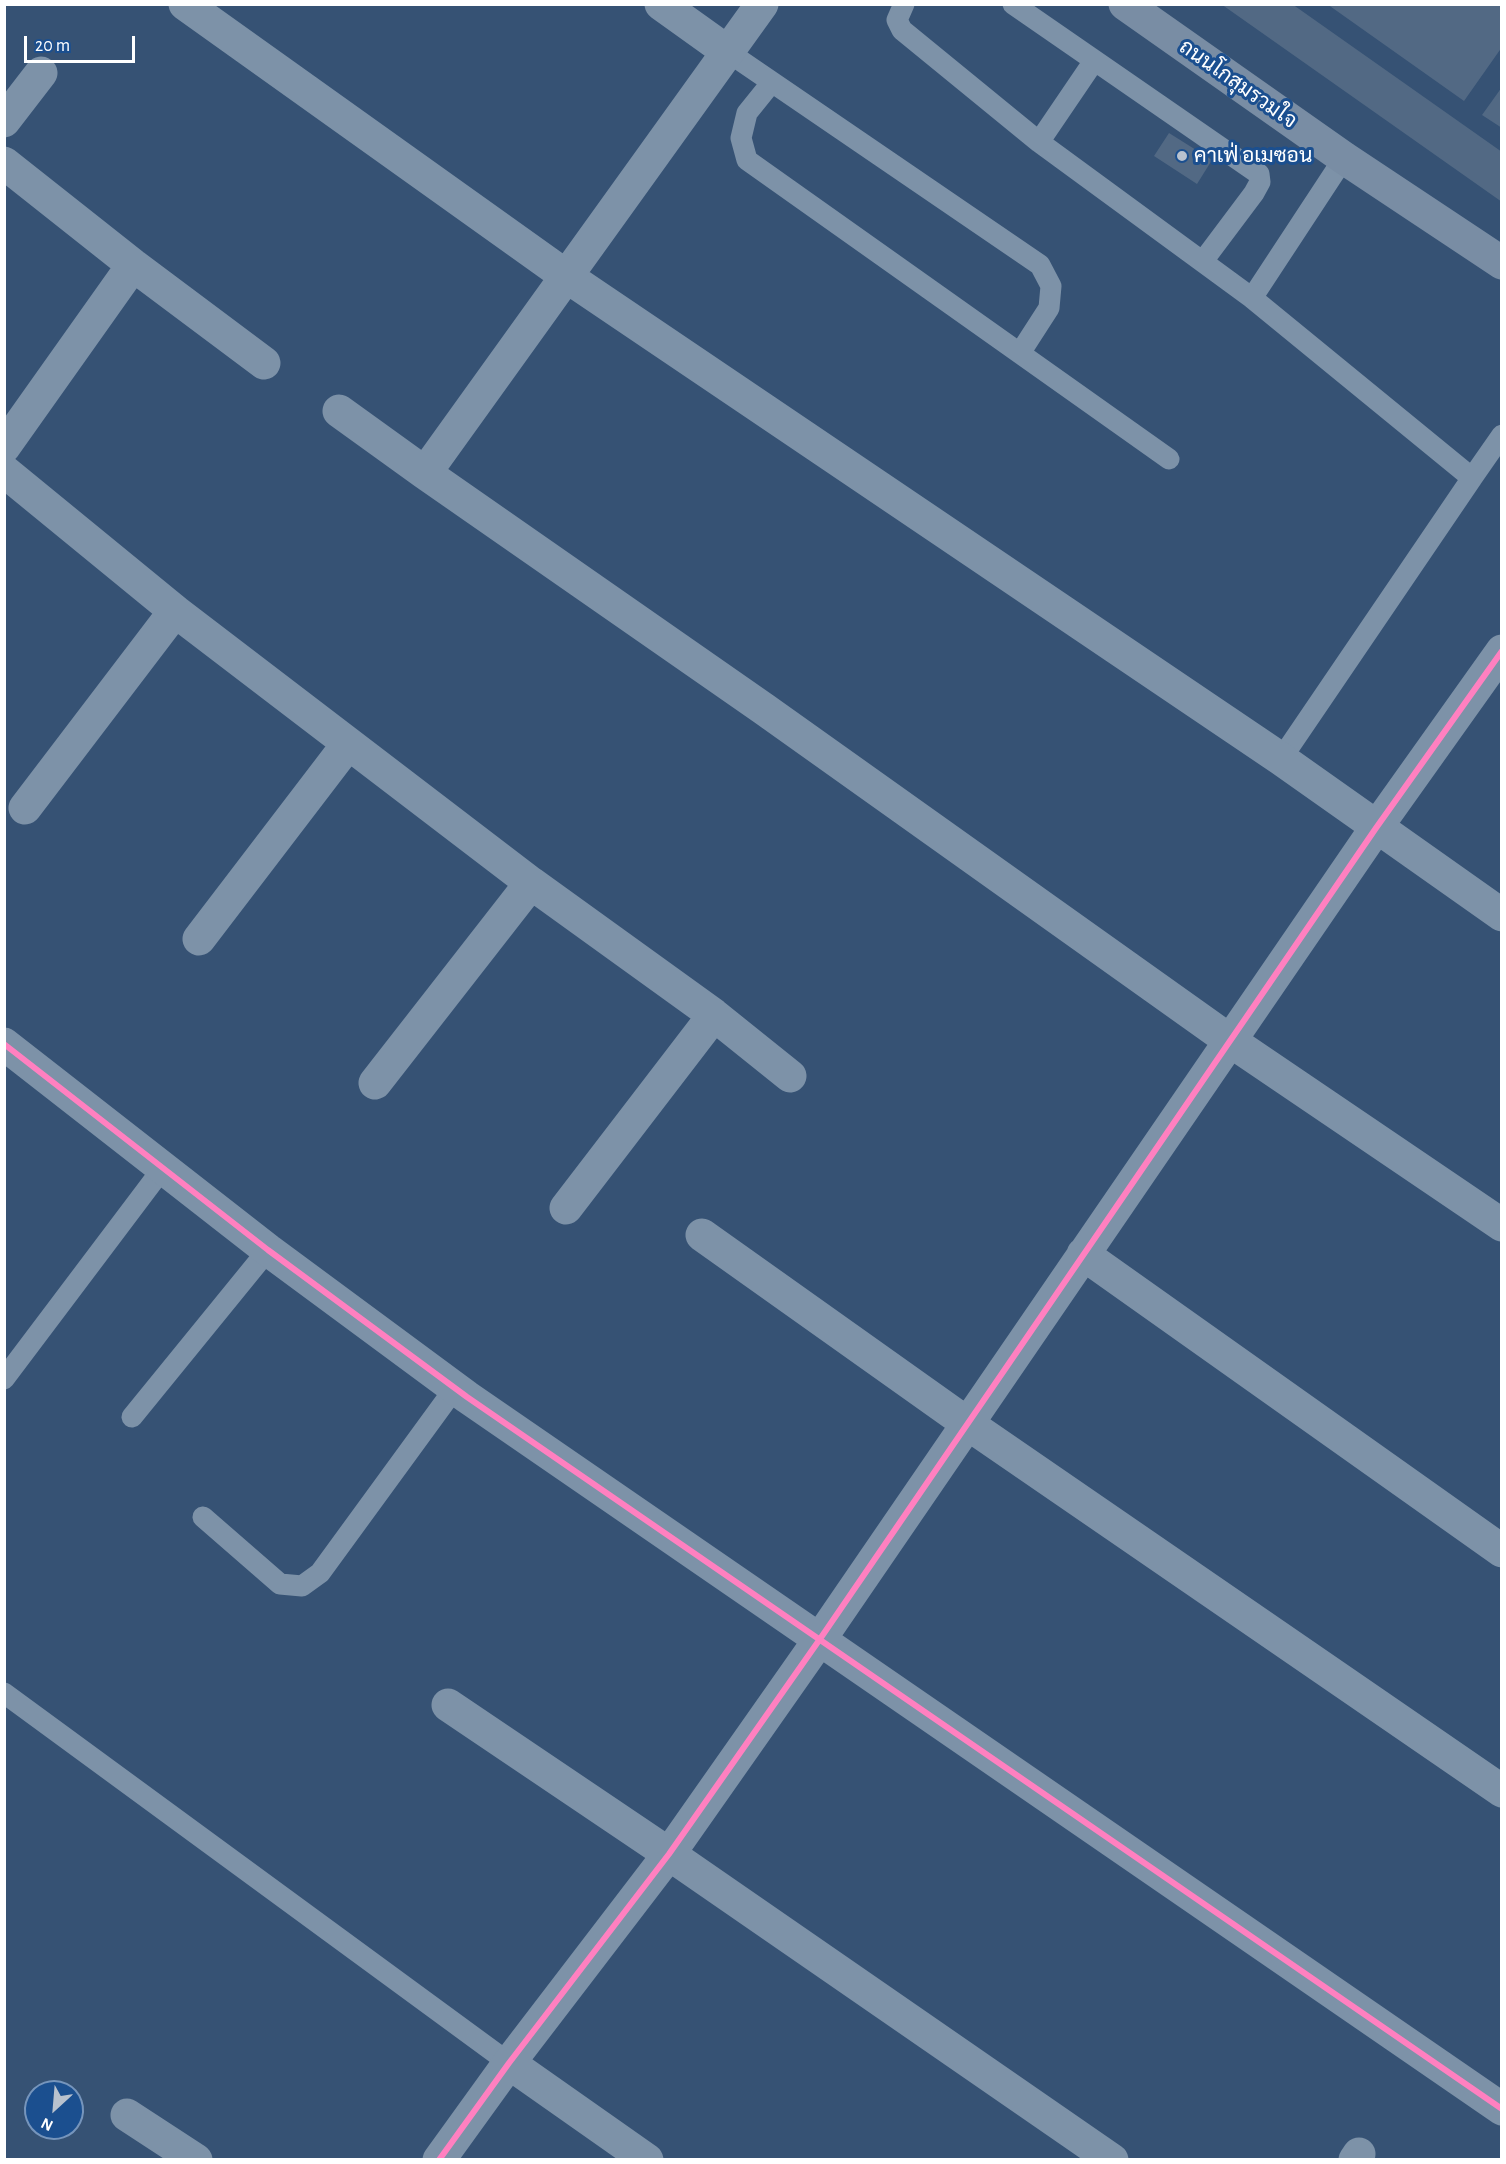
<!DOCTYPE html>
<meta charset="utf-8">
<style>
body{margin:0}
#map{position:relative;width:1506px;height:2164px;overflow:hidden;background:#365274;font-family:"Alegreya Sans",sans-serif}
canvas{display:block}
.frame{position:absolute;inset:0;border:6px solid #fff;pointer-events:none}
.north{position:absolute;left:24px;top:2080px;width:60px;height:60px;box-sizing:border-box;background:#1b4f8f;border:2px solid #7695bc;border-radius:50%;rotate:206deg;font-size:16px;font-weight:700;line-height:24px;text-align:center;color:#fff}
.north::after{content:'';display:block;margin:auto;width:21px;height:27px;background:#b9c2ce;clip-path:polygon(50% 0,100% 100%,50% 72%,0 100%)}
.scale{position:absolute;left:24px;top:36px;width:111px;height:27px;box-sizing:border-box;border:3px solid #fff;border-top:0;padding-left:8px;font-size:18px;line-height:21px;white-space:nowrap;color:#fff;-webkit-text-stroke:4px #1b4f8f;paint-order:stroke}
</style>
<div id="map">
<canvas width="1506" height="2164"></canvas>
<div class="frame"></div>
<div class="north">N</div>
<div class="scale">20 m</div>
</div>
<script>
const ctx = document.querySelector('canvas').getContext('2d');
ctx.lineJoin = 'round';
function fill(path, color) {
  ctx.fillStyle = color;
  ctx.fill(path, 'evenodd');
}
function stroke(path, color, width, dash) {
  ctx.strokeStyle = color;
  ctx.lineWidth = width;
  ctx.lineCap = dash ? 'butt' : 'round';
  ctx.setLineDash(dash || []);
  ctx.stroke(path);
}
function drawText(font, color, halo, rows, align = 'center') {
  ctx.font = font + ' "Alegreya Sans",Sarabun,sans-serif';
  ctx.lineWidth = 6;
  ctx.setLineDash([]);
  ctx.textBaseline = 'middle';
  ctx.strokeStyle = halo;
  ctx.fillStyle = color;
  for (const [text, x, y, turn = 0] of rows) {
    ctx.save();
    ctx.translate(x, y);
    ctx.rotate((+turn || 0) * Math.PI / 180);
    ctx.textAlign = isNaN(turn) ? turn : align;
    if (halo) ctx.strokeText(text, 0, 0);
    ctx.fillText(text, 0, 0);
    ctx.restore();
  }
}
fill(new Path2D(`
 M1221,4H1292L1502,152V202Z
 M1327,4H1502V47L1464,101Z
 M1502,87V128L1482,115Z
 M1169,133L1212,160L1197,184L1154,156Z`), '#526984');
stroke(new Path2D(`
 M904,4L897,20L902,30L1039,142L1252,298
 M1013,4L1259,174L1260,182L1254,193L1203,261
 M728,52L1040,265L1051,286L1049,308L1020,353
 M772,82L747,113L741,138L747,160L1169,459
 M1039,142L1094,61
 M1344,158L1252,298L1472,478L1502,435
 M1281,759L1472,478
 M4,1379L163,1168
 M132,1417L268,1250
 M203,1517L280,1584L302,1586L320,1573L455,1388
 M4,1693L509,2063`), '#7d92a8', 21);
stroke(new Path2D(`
 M185,4L566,276L1281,759L1502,915
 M661,4L728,52
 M4,121L41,73
 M4,163L133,265L264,363
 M339,411L425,473L764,709L1229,1040L1502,1225
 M4,447L133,265
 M4,471L175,611L531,883L714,1015L790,1076
 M425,473L762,4
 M25,808L175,611
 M199,939L348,744
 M4,1044L268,1250L467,1397L1502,2109
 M375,1083L531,883
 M566,1208L714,1015
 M702,1235L968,1424L1502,1791
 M1083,1254L1502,1551
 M448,1705L669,1854L1112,2160
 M509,2063L647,2160
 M127,2115L196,2160
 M439,2160L509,2063L669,1854L820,1639L1376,828L1502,651
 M1355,2160L1359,2154`), '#7d92a8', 33);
stroke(new Path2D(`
 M1125,4L1344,158L1502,263`), '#798da4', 33);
stroke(new Path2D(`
 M4,1044L268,1250L467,1397L1502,2109
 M439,2160L509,2063L669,1854L820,1639L1376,828L1502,651`), '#ff80c0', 6);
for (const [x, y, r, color] of [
 [1182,156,6,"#b9c2ce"]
]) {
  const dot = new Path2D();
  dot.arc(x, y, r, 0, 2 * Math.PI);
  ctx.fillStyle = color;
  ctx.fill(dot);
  stroke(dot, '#1b4f8f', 2);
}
drawText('21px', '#fff', '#1b4f8f', [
 ["ถนนโกสุมรวมใจ",1238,84,35]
]);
drawText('21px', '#fff', '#1b4f8f', [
 ["คาเฟ่ อเมซอน",1194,156]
], 'left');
</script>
